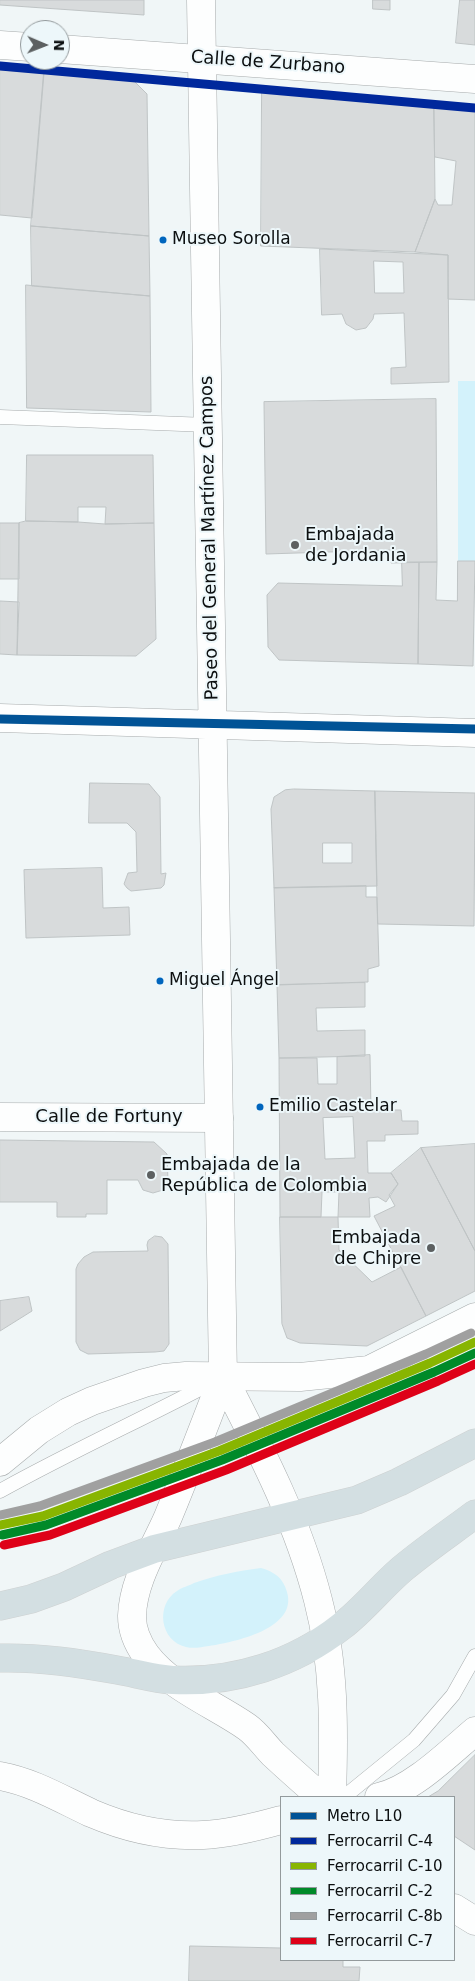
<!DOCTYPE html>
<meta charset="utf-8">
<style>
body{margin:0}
#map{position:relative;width:475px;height:1981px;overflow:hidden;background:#f0f6f7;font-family:"DejaVu Sans",sans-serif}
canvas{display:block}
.legend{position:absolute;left:280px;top:1796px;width:175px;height:165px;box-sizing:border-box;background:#edf7fa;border:1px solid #939a9c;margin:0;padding:6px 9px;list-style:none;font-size:15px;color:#0c0f10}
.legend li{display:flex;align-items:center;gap:10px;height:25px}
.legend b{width:25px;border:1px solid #939a9c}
.north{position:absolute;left:20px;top:20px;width:50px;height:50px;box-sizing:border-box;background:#edf7fa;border:1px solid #939a9c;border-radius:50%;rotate:91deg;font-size:14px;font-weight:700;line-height:20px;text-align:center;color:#0c0f10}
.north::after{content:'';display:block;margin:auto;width:18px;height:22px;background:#5c6061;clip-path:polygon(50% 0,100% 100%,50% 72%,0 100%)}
</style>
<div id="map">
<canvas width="475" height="1981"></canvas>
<ul class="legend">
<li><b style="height:6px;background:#015396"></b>Metro L10</li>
<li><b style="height:6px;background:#00289c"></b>Ferrocarril C-4</li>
<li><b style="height:6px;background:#88b501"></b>Ferrocarril C-10</li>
<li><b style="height:6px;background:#008a29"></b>Ferrocarril C-2</li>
<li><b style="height:6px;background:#a0a0a0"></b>Ferrocarril C-8b</li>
<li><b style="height:6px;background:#de0118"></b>Ferrocarril C-7</li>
</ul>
<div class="north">N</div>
</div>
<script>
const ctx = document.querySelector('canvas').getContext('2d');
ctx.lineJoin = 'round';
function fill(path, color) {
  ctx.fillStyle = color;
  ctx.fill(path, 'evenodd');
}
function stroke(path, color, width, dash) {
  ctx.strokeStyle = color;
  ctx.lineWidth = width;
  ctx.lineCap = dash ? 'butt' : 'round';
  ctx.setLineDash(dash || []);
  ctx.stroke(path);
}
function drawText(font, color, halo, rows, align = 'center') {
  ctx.font = font + ' "DejaVu Sans",sans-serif';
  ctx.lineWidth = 4;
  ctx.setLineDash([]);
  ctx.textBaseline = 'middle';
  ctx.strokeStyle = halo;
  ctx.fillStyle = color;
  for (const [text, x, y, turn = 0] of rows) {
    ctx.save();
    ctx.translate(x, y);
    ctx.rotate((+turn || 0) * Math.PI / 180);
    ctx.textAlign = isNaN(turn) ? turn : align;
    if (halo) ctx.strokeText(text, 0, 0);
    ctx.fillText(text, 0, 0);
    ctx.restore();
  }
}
fill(new Path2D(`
 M458,381H475V561H458Z
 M261,1568C275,1572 283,1578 287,1592C298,1629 234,1642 209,1646C201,1647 194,1649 186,1647C160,1641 155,1605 177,1591C182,1587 189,1586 194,1583C217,1575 237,1571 261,1568Z`), '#d3f2fb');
const building = new Path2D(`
 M0,0H144V15L0,5Z
 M373,0H390V10L373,9Z
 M460,0H475V45L456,43Z
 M0,70L44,73L32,218L0,215Z
 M44,73L134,81L147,94L149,236L31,226Z
 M262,92L434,105L435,199L415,252L261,246Z
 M434,105L475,108V300L448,299V255L415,252L435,199L438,205H452L456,161L435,157Z
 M31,226L149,236L150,296L32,286Z
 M320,249L448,255L449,382L391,384V368L406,367L404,313L374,314L373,319L366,328L356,330L346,324L342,314L322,315ZM374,261L403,262L404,293H375Z
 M26,285L150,296L151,412L27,408Z
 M436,399L437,562L391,563V550L266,554L264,402Z
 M27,455H153L154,523L105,524L106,507H78V522L26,521Z
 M26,521L78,522L105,524L154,523L156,639L136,656L17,655L19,523Z
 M0,523H19V579H0Z
 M458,561H475L473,666L418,664L419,562H437L436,600L457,601Z
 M402,562H419L418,664L279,660L268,647L267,595L278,583L402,586Z
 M0,601L19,602L17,655L0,654Z
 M90,783L149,784L160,797L161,874L166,873L164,885L161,888L131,891L127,888L124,884L128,873L137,872L136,832L127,823H89Z
 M294,789L375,791L377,886L274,888L271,809L274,797L285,790ZM323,843H352V863H323Z
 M375,791L475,793L474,926L378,924Z
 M102,868L103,908L129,907L130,935L26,938L24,870Z
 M366,886V897H377L379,966L368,969V982L277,985L274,888Z
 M365,983V1007L316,1008L317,1031L365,1030V1056L279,1058L277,985Z
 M370,1055L371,1110H401L402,1121H418V1134L385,1135V1141H367L368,1173H391L398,1184L386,1202L378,1197L369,1198L370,1217H338L339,1192H322L321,1217H280L279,1058H317L318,1084H337V1057ZM353,1117L355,1158L325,1159L323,1118Z
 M0,1140L154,1142L167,1154L168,1181L163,1190L153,1193L143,1190L138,1180H107V1214H86V1217H57V1202H0Z
 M475,1144V1251L421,1148Z
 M421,1148L475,1251V1291L426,1316L374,1216L395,1206L389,1195L398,1184L391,1173Z
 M280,1217H338L339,1250L372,1282L401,1267L426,1316L367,1346L300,1343L287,1338L282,1324Z
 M155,1236L162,1237L168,1244L169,1344L164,1351L155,1352L88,1354L80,1350L76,1342V1269L78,1264L84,1257L93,1252L148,1251L147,1245L148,1241Z
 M29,1297L32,1311L0,1331V1301Z
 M475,1755V1850L454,1836V1797H428L438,1791Z
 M190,1946L281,1948V1960H343V1967H360L359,1981H189Z`);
fill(building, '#d8dbdc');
stroke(building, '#bfc4c5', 1);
const service = new Path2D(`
 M0,417L208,425
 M0,1491C70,1452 143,1419 213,1382
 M344,1797L414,1740L453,1695L475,1656`);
const minor = new Path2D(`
 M0,45L30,47
 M60,49L475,79
 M0,1117L219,1118
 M0,1462L39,1430L68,1412L92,1401L144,1383L164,1378L186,1376L300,1377L369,1370L475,1317
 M0,1776C33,1782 61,1799 91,1813C126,1828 165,1837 203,1835C229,1834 256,1827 281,1820
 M379,1797C412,1790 449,1753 475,1731`);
const tertiary = new Path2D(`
 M201,0L223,1377C205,1424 187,1471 168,1517C154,1549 133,1581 132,1616C132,1630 138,1644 146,1655C171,1688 214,1704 247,1727C257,1734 265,1746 273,1754C289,1769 305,1783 321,1797
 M0,718L475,733
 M223,1377C260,1449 298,1521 318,1600C335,1665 334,1732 332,1797
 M454,1908L475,1921`);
const trunk = new Path2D(`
 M0,1606L31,1599L64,1587L111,1565L154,1549L357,1500L399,1482L475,1443
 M0,1658C39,1657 78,1663 117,1670C135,1673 154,1679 173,1680C234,1683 294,1664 342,1626C364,1609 381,1587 402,1569C426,1549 451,1532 475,1514`);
stroke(service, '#a7abac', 15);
stroke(minor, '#a7abac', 29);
stroke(tertiary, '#a7abac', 29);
stroke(trunk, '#ced1d1', 29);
stroke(service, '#fdfefe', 14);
stroke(minor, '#fdfefe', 28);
stroke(tertiary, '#fdfefe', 28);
stroke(trunk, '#d3dfe2', 28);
stroke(new Path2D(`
 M0,66L475,108`), '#00289c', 9);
stroke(new Path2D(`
 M0,1525L43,1516L219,1451L430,1363L475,1342`), '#88b501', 9);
stroke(new Path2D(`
 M2,1535L46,1525L222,1460L434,1372L475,1353`), '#008a29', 9);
stroke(new Path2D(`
 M0,1515L40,1506L215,1442L426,1354L471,1333`), '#a0a0a0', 9);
stroke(new Path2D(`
 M4,1545L50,1535L226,1470L438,1381L475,1364`), '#de0118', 9);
stroke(new Path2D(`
 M0,719L475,729`), '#015396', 9);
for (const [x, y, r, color] of [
 [163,240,4.5,"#0065bd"],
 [295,545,5,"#5c6061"],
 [160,981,4.5,"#0065bd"],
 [260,1107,4.5,"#0065bd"],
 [151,1175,5,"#5c6061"],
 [431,1248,5,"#5c6061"]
]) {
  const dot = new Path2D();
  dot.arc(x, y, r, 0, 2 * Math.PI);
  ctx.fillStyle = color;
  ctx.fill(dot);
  stroke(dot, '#edf7fa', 2);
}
drawText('17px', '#0c0f10', '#edf7fa', [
 ["Museo Sorolla",172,240],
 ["Miguel Ángel",169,981],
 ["Emilio Castelar",269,1107]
], 'left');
drawText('18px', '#0c0f10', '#edf7fa', [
 ["Calle de Zurbano",268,63,4],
 ["Paseo del General Martínez Campos",210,538,-91],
 ["Calle de Fortuny",109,1117]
]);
drawText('18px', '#0c0f10', '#edf7fa', [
 ["Embajada",305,535],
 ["de Jordania",305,556],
 ["Embajada de la",161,1165],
 ["República de Colombia",161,1186],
 ["Embajada",421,1238,"right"],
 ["de Chipre",421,1259,"right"]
], 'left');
</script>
